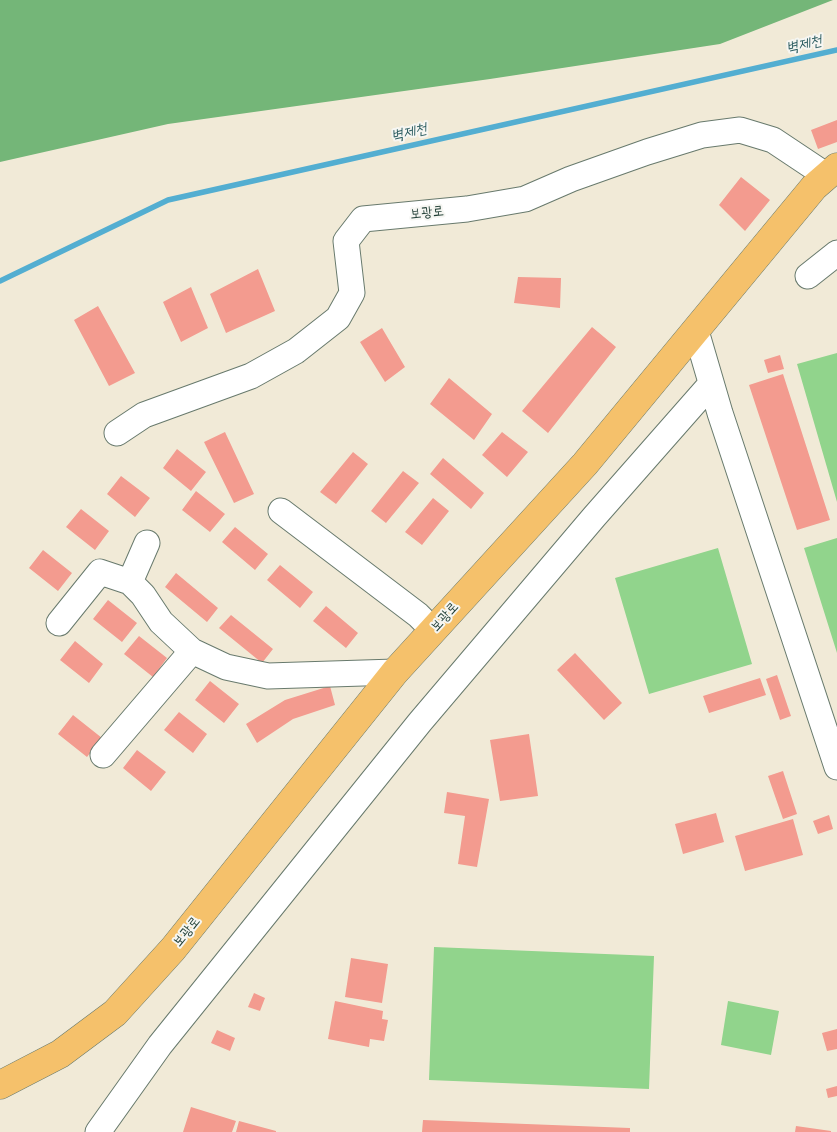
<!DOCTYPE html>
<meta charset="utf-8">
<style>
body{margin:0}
canvas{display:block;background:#f1ead7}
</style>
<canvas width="837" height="1132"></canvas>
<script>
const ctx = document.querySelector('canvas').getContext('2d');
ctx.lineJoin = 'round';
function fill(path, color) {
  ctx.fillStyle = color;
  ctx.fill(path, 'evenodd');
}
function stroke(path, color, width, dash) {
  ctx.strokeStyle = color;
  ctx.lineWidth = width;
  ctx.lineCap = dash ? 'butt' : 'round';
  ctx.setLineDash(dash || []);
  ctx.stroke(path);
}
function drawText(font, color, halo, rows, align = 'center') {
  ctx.font = font + ' Pangolin,"Poor Story",sans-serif';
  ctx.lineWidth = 4;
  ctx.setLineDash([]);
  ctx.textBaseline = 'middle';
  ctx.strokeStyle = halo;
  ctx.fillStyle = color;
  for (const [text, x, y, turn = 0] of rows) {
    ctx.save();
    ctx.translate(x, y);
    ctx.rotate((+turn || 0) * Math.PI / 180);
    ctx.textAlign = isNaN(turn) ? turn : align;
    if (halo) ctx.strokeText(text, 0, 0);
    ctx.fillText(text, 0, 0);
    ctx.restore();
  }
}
fill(new Path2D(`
 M837,353V502L797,364Z
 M837,538V653L804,548Z
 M718,548L752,664L649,694L615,578Z
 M434,947L654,956L649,1089L429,1080Z
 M728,1001L779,1011L771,1055L721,1045Z`), '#91d48c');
fill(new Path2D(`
 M0,0H833L720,44L490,79L168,124L0,162Z`), '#74b678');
stroke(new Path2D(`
 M0,281L168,200L837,50`), '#53aed1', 5.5);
fill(new Path2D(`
 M837,120V142L818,149L811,130Z
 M741,177L770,200L745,231L719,205Z
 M258,269L275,311L226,333L210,294Z
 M518,277L561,278L560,308L514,303Z
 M191,287L208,328L181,342L163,302Z
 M98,306L135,373L109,386L74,320Z
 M592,327L616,347L548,433L522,411Z
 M382,328L405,367L385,382L360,342Z
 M780,355L784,369L768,373L764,360Z
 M783,374L830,520L797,530L749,385Z
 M449,378L492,414L474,440L430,404Z
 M225,432L254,494L234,503L204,442Z
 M502,432L528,452L507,477L482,455Z
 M177,449L206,472L191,491L163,468Z
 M353,452L368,464L336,504L320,492Z
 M443,458L484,493L471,509L430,474Z
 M403,471L419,483L386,523L371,511Z
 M121,476L150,498L135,517L107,494Z
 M196,491L225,514L210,532L182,510Z
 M433,498L449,511L422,545L405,532Z
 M81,509L109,531L95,550L66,527Z
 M235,527L268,554L255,570L222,542Z
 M43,550L72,573L58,591L29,568Z
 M280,565L313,592L300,608L267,580Z
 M176,573L218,608L207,622L165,587Z
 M108,600L137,623L122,642L93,619Z
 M326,606L358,633L346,648L313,621Z
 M231,615L273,649L262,663L219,628Z
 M139,636L167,658L153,677L124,654Z
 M75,641L103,664L89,683L60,660Z
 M575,653L622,703L604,720L557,670Z
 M777,675L791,716L780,720L766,679Z
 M760,678L766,695L709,713L703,696Z
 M210,681L239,704L224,723L195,700Z
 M330,686L335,705L293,719L257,743L246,724L285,700Z
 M179,712L207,734L193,753L164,730Z
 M73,715L102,738L87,757L58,734Z
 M529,734L538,796L500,801L490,740Z
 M137,750L166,772L151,791L123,768Z
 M783,771L797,814L783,819L768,776Z
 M447,792L489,799L477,867L458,864L465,816L444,813Z
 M716,813L724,842L683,854L675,824Z
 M829,815L833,829L818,834L813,821Z
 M793,819L803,855L745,871L735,836Z
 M351,958L388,964L382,1003L345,997Z
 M254,993L265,998L260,1011L248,1007Z
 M335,1001L383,1011L382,1019L388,1020L384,1041L370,1039L369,1047L328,1039Z
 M837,1029V1049L827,1051L822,1033Z
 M217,1030L235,1038L230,1051L211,1043Z
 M837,1086V1096L828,1098L826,1089Z
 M191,1107L236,1121L232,1132H183Z
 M423,1120L630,1128V1132H422Z
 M239,1121L276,1131V1132H236Z
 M796,1126L831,1131V1132H795Z`), '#f39b8f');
const minor = new Path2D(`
 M808,276L837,253
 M696,331L720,413L837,767
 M117,433L144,415L251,376L296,351L338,318L352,293L346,241L363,219L467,209L525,199L571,179L647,152L702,135L740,130L773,140L827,176
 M281,511L418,615L433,630
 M130,582L147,543
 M59,623L100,572L130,582L143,595L161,622L192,651L226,667L268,676L395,672
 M103,755L192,651
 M98,1132L160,1045L420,722L594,517L711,384`);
const major = new Path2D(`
 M0,1085L60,1054L115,1013L173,949L395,672L585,464L814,187L837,167`);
stroke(minor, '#687a6d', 27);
stroke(major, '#687a6d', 29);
stroke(minor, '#fff', 25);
stroke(major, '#f5c16b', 28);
drawText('14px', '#1f3d34', '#f6f6f2', [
 ["보광로",427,213,-6],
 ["보광로",445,617,-48],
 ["보광로",187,932,-51]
]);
drawText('italic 15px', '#2f5f63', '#f6f6f2', [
 ["벽제천",804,45,-13],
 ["벽제천",409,133,-13]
]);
</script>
